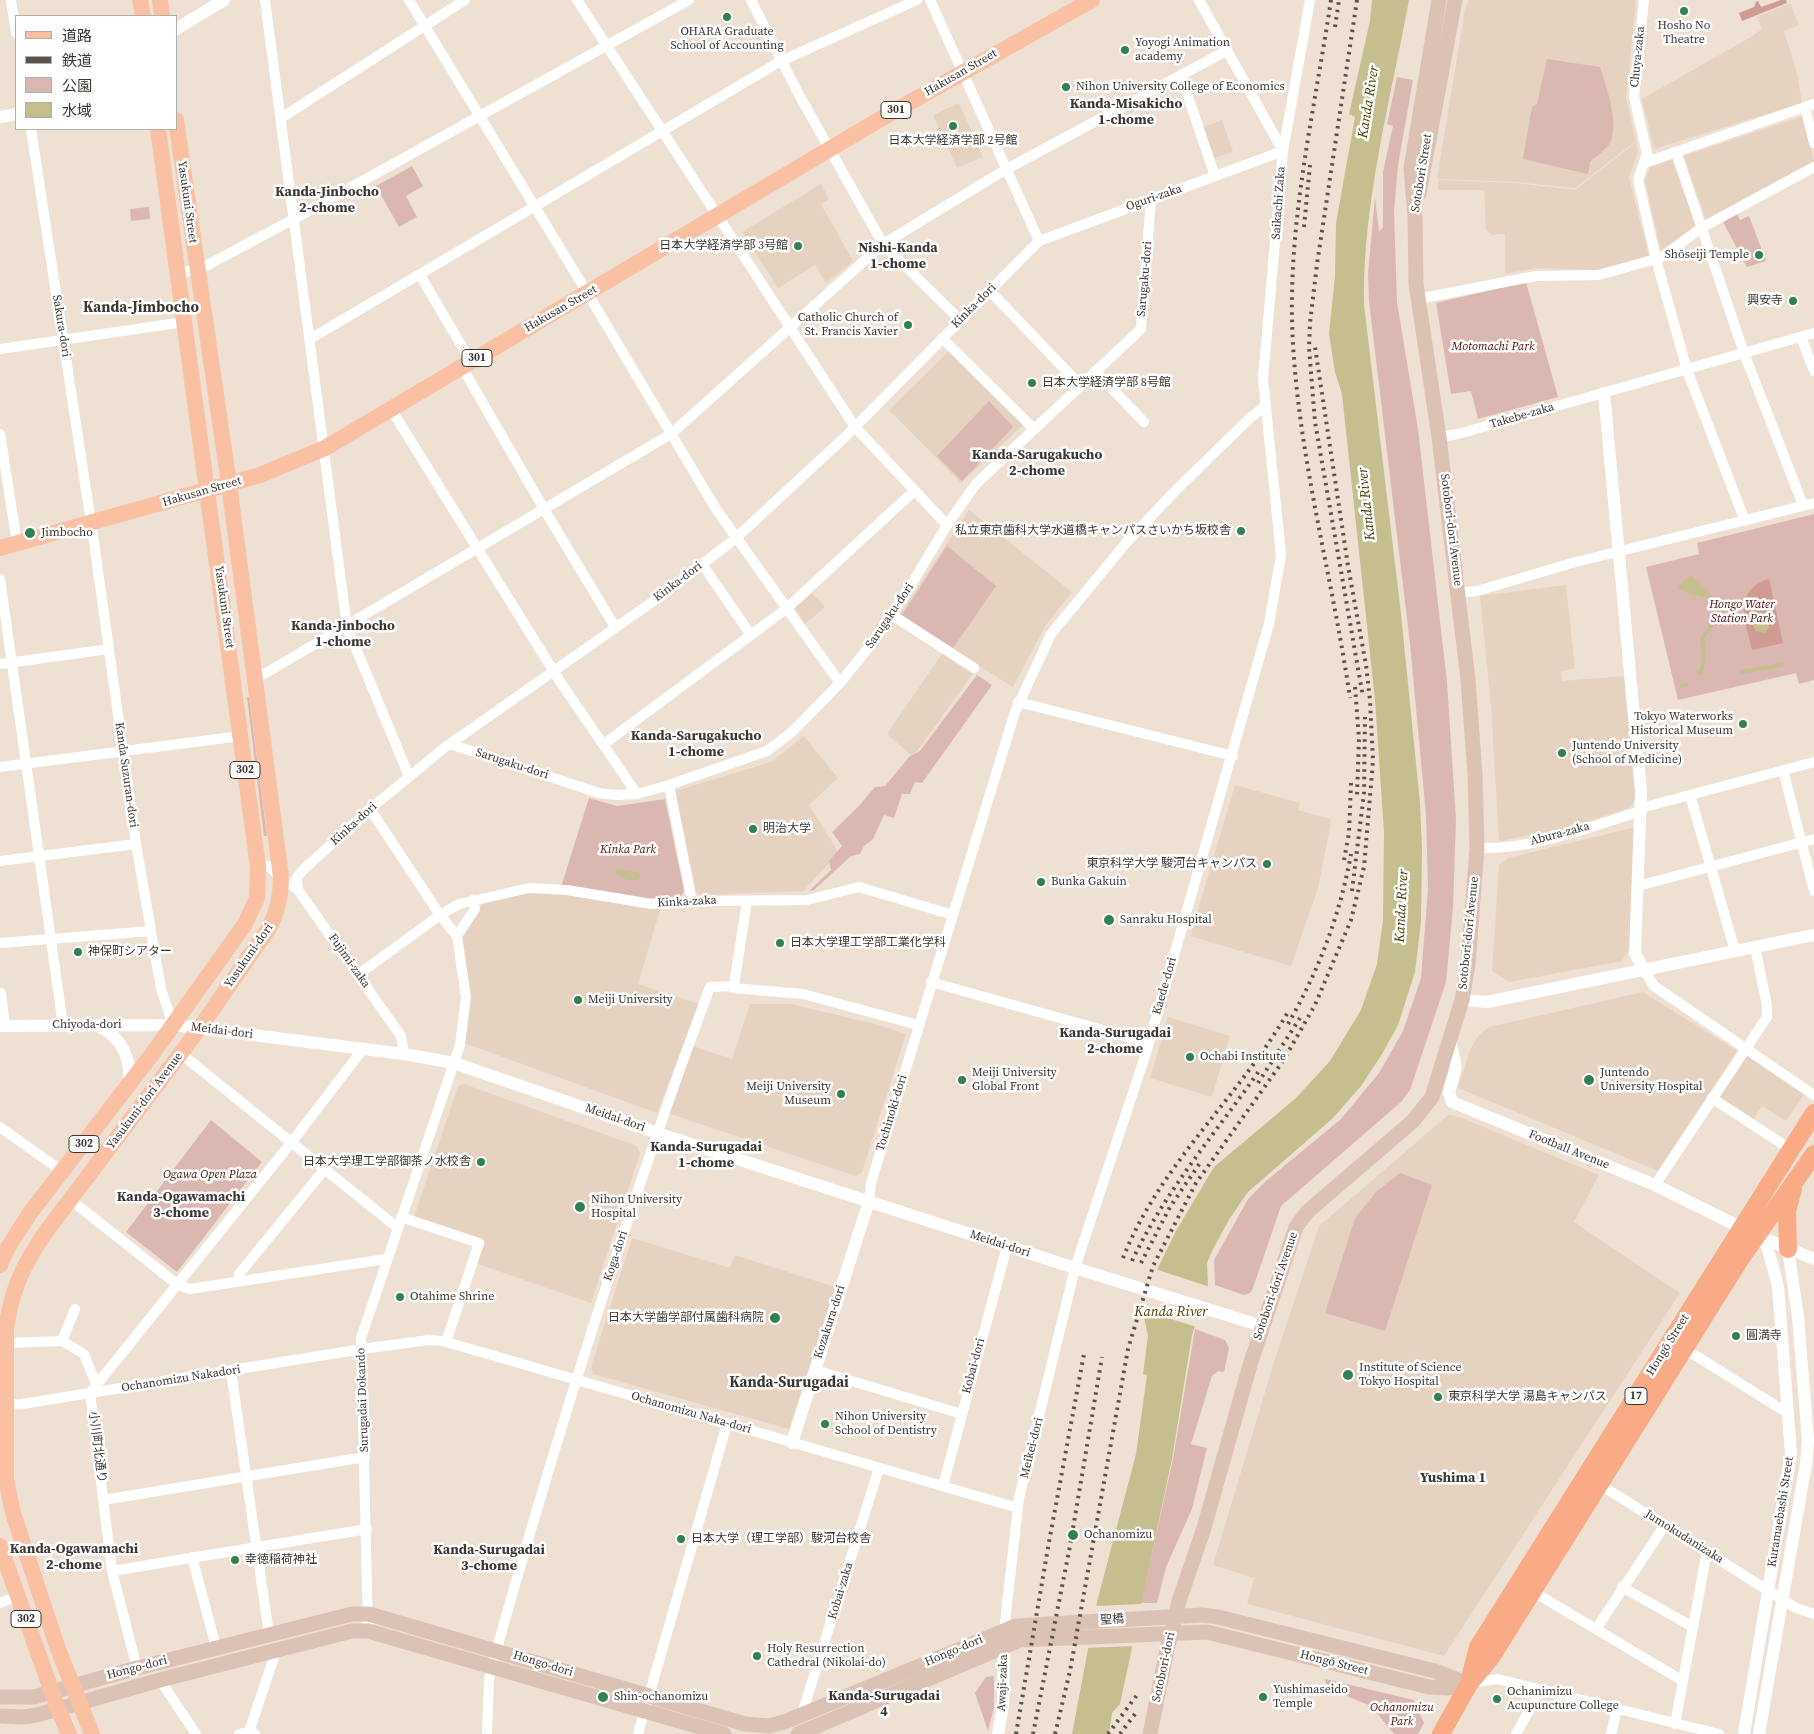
<!DOCTYPE html>
<meta charset="utf-8">
<style>
body{margin:0}
#map{position:relative;width:1814px;height:1734px;overflow:hidden;background:#eee1d4;font-family:"Source Serif 4","Noto Sans JP",serif}
canvas{display:block}
.legend{position:absolute;left:15px;top:15px;width:162px;height:115px;box-sizing:border-box;background:#fff;border:1px solid #b1afad;margin:0;padding:6px 9px;list-style:none;font-size:15px;color:#3c3732}
.legend li{display:flex;align-items:center;gap:10px;height:25px}
.legend b{width:25px;border:1px solid #b1afad}
</style>
<div id="map">
<canvas width="1814" height="1734"></canvas>
<ul class="legend">
<li><b style="height:6px;background:#fac0a4"></b>道路</li>
<li><b style="height:6px;background:#58524c"></b>鉄道</li>
<li><b style="height:14px;background:#dbb7b2"></b>公園</li>
<li><b style="height:14px;background:#c5be8e"></b>水域</li>
</ul>
</div>
<script>
const ctx = document.querySelector('canvas').getContext('2d');
ctx.lineJoin = 'round';
function fill(path, color) {
  ctx.fillStyle = color;
  ctx.fill(path, 'evenodd');
}
function stroke(path, color, width, dash) {
  ctx.strokeStyle = color;
  ctx.lineWidth = width;
  ctx.lineCap = dash ? 'butt' : 'round';
  ctx.setLineDash(dash || []);
  ctx.stroke(path);
}
function drawText(font, color, halo, rows, align = 'center') {
  ctx.font = font + ' "Source Serif 4","Noto Sans JP",serif';
  ctx.lineWidth = 5;
  ctx.setLineDash([]);
  ctx.textBaseline = 'middle';
  ctx.strokeStyle = halo;
  ctx.fillStyle = color;
  for (const [text, x, y, turn = 0] of rows) {
    ctx.save();
    ctx.translate(x, y);
    ctx.rotate((+turn || 0) * Math.PI / 180);
    ctx.textAlign = isNaN(turn) ? turn : align;
    if (halo) ctx.strokeText(text, 0, 0);
    ctx.fillText(text, 0, 0);
    ctx.restore();
  }
}
fill(new Path2D(`
 M1469,0H1636L1626,98L1636,141L1575,188L1515,182L1437,179L1465,9Z
 M1790,3L1799,25L1784,31L1797,73L1802,103L1654,149L1642,99L1751,37L1762,29L1757,17Z
 M959,103L983,157L957,168L933,115Z
 M1803,116L1814,162L1706,220L1684,156Z
 M1222,120L1233,151L1213,159L1201,128Z
 M1636,142L1638,152L1629,178L1649,256L1596,270L1536,268L1505,274V234L1492,235L1486,230L1484,190H1438V180L1515,183L1575,190Z
 M1672,160L1696,226L1661,250L1645,181L1650,167Z
 M821,184L829,199L821,204L853,261L826,283L815,265L778,288L742,232Z
 M949,351L1023,425L961,483L889,410Z
 M969,510L1072,592L1046,625L1013,687L899,616Z
 M1566,585L1575,669L1561,671L1562,681L1624,676L1636,800L1628,808L1569,828L1499,841L1491,706L1480,596Z
 M812,593L825,607L805,624L795,608Z
 M944,651L974,672L913,757L887,734Z
 M804,736L838,778L809,805L839,853L803,891L701,895L696,892L675,791L771,762Z
 M1235,785L1300,803L1298,810L1330,819L1331,822L1318,888L1291,966L1190,936Z
 M1635,827L1630,948L1622,961L1510,982L1492,971L1499,865L1508,858Z
 M533,891L661,907L638,984L699,1004L657,1113L464,1043L463,934L483,903Z
 M1643,992L1737,1051L1658,1171L1458,1088L1470,1050L1478,1036L1489,1027Z
 M750,1004H791L879,1025L906,1034L862,1172L856,1176L668,1113L693,1046L732,1059Z
 M1168,1017L1230,1036L1212,1097L1150,1078Z
 M1746,1055L1804,1094L1786,1121L1762,1106L1752,1120L1717,1098Z
 M464,1084L637,1146L640,1154L591,1303L475,1263L482,1241L414,1217L458,1086Z
 M1448,1115L1457,1116L1599,1175L1574,1222L1680,1293L1444,1656L1247,1604L1254,1578L1213,1565L1275,1359L1319,1226Z
 M632,1238L730,1268L735,1255L835,1287L789,1429L593,1374L591,1367Z`), '#e6d2c1');
fill(new Path2D(`
 M1547,59L1600,67C1606,86 1620,125 1610,143C1606,150 1596,156 1590,162L1588,174L1523,159L1532,107L1537,104Z
 M1397,77L1413,80L1398,165L1394,212L1397,302L1418,429L1447,682L1456,820L1453,907L1446,982L1410,1090L1401,1102L1281,1206L1253,1288L1250,1293L1244,1295L1215,1285L1214,1260L1248,1199L1266,1181L1341,1119L1379,1073L1403,1031L1421,978L1428,889L1426,815L1410,644L1369,301L1368,274L1375,197L1379,232L1383,227V172L1393,126L1387,124Z
 M412,166L423,186L406,196L417,217L399,227L376,186Z
 M149,207L150,219L131,221L130,209Z
 M1737,214L1740,220L1749,216L1766,261L1747,267L1723,222Z
 M1526,282L1558,397L1478,419L1471,391L1451,394L1436,303Z
 M989,401L1013,427L962,481L937,456Z
 M1814,514V680L1799,684L1796,673L1678,700L1646,567L1699,554L1697,543Z
 M947,546L996,586L953,648L902,615Z
 M977,675L992,685L922,783L915,782L910,794H902L894,818L884,815L873,839L864,846L860,854L851,856L814,890L809,891L831,870L829,861L842,846L832,832L858,807L875,787L885,786L909,757L920,751Z
 M247,697H249L267,836H264Z
 M589,798L617,806L665,799L684,891L681,896L646,899L561,887Z
 M211,1120L262,1162L177,1272L126,1232Z
 M1400,1173L1432,1185L1385,1331L1325,1313L1355,1218L1377,1191Z
 M1195,1329L1225,1340L1229,1348L1224,1372L1218,1371L1212,1376L1191,1444L1207,1448L1192,1509L1166,1567L1157,1603H1141L1173,1459Z
 M994,1676V1707L988,1731L975,1693L986,1677Z
 M1325,1679L1414,1700L1424,1723L1418,1734H1394L1371,1706L1327,1688Z`), '#dbb7b2');
fill(new Path2D(`
 M1781,0H1786L1787,3L1742,21L1739,13L1754,7L1756,2L1758,1L1761,7Z
 M1769,579L1783,643L1752,650C1746,622 1732,590 1769,579Z`), '#cf9b93');
fill(new Path2D(`
 M1372,0H1409C1391,98 1362,205 1364,305L1401,614L1420,803L1422,848L1421,922L1415,972L1398,1025L1382,1054L1361,1086L1333,1118L1248,1192L1230,1218L1213,1249L1207,1263L1208,1285L1192,1335L1172,1459L1120,1704L1112,1713L1109,1734H1072L1097,1602L1136,1454L1147,1375L1143,1374L1148,1336L1143,1313L1157,1270L1176,1231L1214,1167L1296,1098L1330,1061L1361,1010L1377,964L1383,920L1384,832L1375,700L1342,394L1335,372L1329,334L1335,276L1336,223L1355,117L1349,114L1370,21Z
 M1691,575L1710,593L1706,598L1687,593L1677,587Z
 M1761,612L1767,615L1769,628L1764,633L1756,631L1752,623L1754,615Z
 M617,869L638,872L641,879L630,881L615,874Z`), '#c5be8e');
fill(new Path2D(`
 M1155,1269L1210,1287L1197,1327L1141,1310Z
 M1143,1604L1134,1646L1085,1648L1094,1606Z`), '#eee1d4');
stroke(new Path2D(`
 M1698,672L1701,673L1704,658L1702,638C1714,619 1730,618 1708,595
 M1741,672L1782,665
 M1682,686L1687,685`), '#c5be8e', 4);
stroke(new Path2D(`
 M11,0L16,33
 M265,0L347,627L409,776
 M409,0L588,294L716,509L840,683
 M577,0L855,427L947,525
 M751,0L798,93L883,244L960,320
 M930,0L1039,241
 M1644,0L1634,97L1647,153L1638,180L1656,259L1687,370L1745,521
 M1181,76L1215,176
 M1805,107L1814,143
 M281,118L465,0
 M31,129L94,542L136,844L161,989L173,1025
 M1676,152L1744,353L1803,505
 M1644,163L1814,104
 M178,273L200,269L294,219L689,0
 M420,275L471,362
 M990,291L1080,385
 M1418,299L1536,276L1599,275L1656,259L1664,256L1701,228L1814,167
 M1801,337L1814,371
 M942,338L1034,429
 M310,339L781,61L917,0
 M0,349L184,322
 M462,367L544,509L615,627
 M1095,371L1144,422
 M391,409L559,680L637,794
 M0,434L17,543
 M1439,437L1458,434L1814,333
 M702,564L751,635
 M0,579L63,1025
 M1459,593L1477,591L1572,563L1814,503
 M892,615L974,668
 M0,664L109,649
 M254,680L671,434L883,244L1005,170L1226,51
 M1018,702L1233,756
 M450,744L599,793L615,795L637,794L669,785L767,751L792,732L840,683L873,642L914,580L947,525L976,484L1141,329L1151,199
 M604,744L786,609L914,491
 M0,767L241,736
 M1783,770L1814,891
 M669,785L692,901
 M1690,795L1735,951
 M1641,808L1814,762
 M1477,848C1532,850 1589,827 1641,811
 M0,861L136,844
 M258,867L268,866L298,890L401,1036L404,1054
 M1638,886L1814,839
 M298,890L297,877L303,870L370,809L444,748L665,593L736,538L846,436L1039,241L1283,151L1199,0
 M457,936L475,909L473,900
 M0,943L151,931
 M1644,970L1654,986L1814,1095
 M359,974L440,915L459,904L529,888L567,890L652,904L692,901L807,900L859,887L953,915
 M931,982L1149,1043
 M734,986L747,901
 M180,1053L398,1228
 M1712,1098L1790,1149
 M0,1127L63,1172
 M1655,1185L1767,1017V1005L1755,947
 M71,1200L178,1285L190,1289L386,1259
 M869,1201L871,1183L1015,712L1051,634L1126,543L1175,491L1250,418L1264,407
 M401,1217L479,1243L446,1342
 M238,1282L239,1274L324,1170
 M75,1309L62,1341L84,1354L96,1384
 M6,1343L62,1341
 M1685,1349L1789,1414
 M815,1370L962,1414
 M231,1371L269,1634
 M0,1405L22,1404L362,1349L429,1340L443,1341L1018,1508
 M1599,1484L1796,1608L1814,1614
 M943,1486L1007,1246
 M103,1500L365,1457
 M192,1557L216,1647
 M112,1571L367,1529
 M1622,1587L1693,1627
 M1532,1591L1683,1681
 M0,1603L18,1596
 M1596,1629L1665,1525
 M368,1631L361,1338L460,1045L466,997L457,936L440,915L370,809
 M1004,1631L1019,1498L1075,1268L1146,1053L1269,624L1281,555L1263,378L1283,151L1310,0
 M137,1668L112,1571L90,1393L291,1143L363,1049
 M160,1680L196,1734
 M1470,1683L1498,1679L1719,1734
 M802,1714L879,1468
 M1675,1724L1707,1551
 M249,1732L276,1651
 M239,1734L249,1732L255,1734
 M487,1734L489,1680L492,1666C556,1437 627,1210 710,987L734,986L733,988L803,994L918,1025
 M638,1734L727,1424
 M1516,1734L1540,1691
 M1611,1734L1617,1709`), '#fff', 10);
stroke(new Path2D(`
 M176,29L224,0
 M0,117L16,114
 M1604,393L1641,791L1635,953L1644,970
 M0,994L4,1026
 M1462,1000L1487,1002L1814,935
 M0,1026L173,1025L404,1054L454,1063L669,1137L1075,1268L1262,1326
 M98,1026C122,1037 131,1058 129,1084
 M1450,1040L1456,1067L1449,1093L1452,1102L1655,1185L1756,1235L1814,1259
 M792,1443L869,1201
 M998,1734L1003,1706L1004,1638
 M1744,1734L1791,1454L1778,1286L1767,1246L1756,1235
 M1759,1734L1806,1464L1808,1440L1798,1317L1788,1249`), '#fff', 12);
stroke(new Path2D(`
 M1419,194L1455,0
 M0,1697H34L137,1668L352,1614H369L745,1724L769,1726L787,1721L1016,1626L1202,1615L1218,1617L1435,1671L1469,1684
 M0,1716L23,1717L37,1715L160,1680L352,1631H368L724,1734
 M798,1734L1020,1640L1207,1632L1429,1687L1449,1688L1469,1684
 M1150,1734L1167,1650L1179,1601L1204,1528L1250,1365L1296,1227L1307,1212L1413,1121L1432,1097L1462,1000L1468,965L1477,848L1475,774L1468,680L1439,437L1416,284L1415,218L1411,168L1439,0`), '#dcc2b5', 15);
stroke(new Path2D(`
 M140,0L143,16
 M160,0L162,16
 M0,548L260,475L325,448L889,114L1092,0
 M0,1265L7,1249L30,1213L153,1053L245,924L257,898L258,867L158,129
 M0,1546L58,1709L69,1734
 M92,1734L58,1649L13,1513L6,1479V1327C13,1287 22,1267 45,1233L199,1029L269,928C278,911 281,895 281,877L229,484L176,120`), '#fac0a4', 16);
stroke(new Path2D(`
 M1788,1249L1787,1211L1793,1189
 M1470,1678L1478,1647L1814,1113
 M1441,1734L1469,1684L1492,1656L1741,1258L1814,1154`), '#f8ab86', 18);
stroke(new Path2D(`
 M1331,0C1314,114 1286,228 1293,344C1300,464 1333,580 1350,698
 M1357,0L1317,264L1310,323L1309,348L1315,422L1363,697
 M1335,27L1339,0
 M1304,227L1310,165
 M1355,687L1359,739L1357,795
 M1344,860L1349,833L1351,783
 M1352,891L1364,793L1365,717
 M1288,1024C1319,970 1340,915 1351,854
 M1258,1083L1300,1018
 M1123,1258C1159,1166 1239,1097 1288,1012
 M1132,1261C1165,1191 1215,1134 1259,1071
 M1141,1263L1170,1207L1202,1160
 M1016,1734L1049,1542L1084,1354
 M1033,1734L1070,1546L1102,1357
 M1055,1734L1070,1671L1128,1349L1153,1266L1196,1183L1283,1061L1315,1005L1351,920L1364,867L1373,761L1370,700L1366,665L1348,566L1315,347
 M1108,1734L1137,1695
 M1120,1734L1135,1714`), '#58524c', 4, [2.5, 5]);
for (const [x, y, r, color] of [
 [1684,11,5,"#318152"],
 [727,17,5,"#318152"],
 [1125,50,5,"#318152"],
 [1066,87,5,"#318152"],
 [953,126,5,"#318152"],
 [798,246,5,"#318152"],
 [1759,255,5,"#318152"],
 [1793,301,5,"#318152"],
 [908,325,5,"#318152"],
 [1032,383,5,"#318152"],
 [1241,531,5,"#318152"],
 [30,533,6,"#318152"],
 [1743,724,5,"#318152"],
 [1562,753,5,"#318152"],
 [753,829,5,"#318152"],
 [1267,864,5,"#318152"],
 [1041,882,5,"#318152"],
 [1109,920,6,"#318152"],
 [780,943,5,"#318152"],
 [78,952,5,"#318152"],
 [578,1000,5,"#318152"],
 [1190,1057,5,"#318152"],
 [962,1080,5,"#318152"],
 [1589,1080,6,"#318152"],
 [841,1094,5,"#318152"],
 [481,1162,5,"#318152"],
 [580,1207,6,"#318152"],
 [400,1297,5,"#318152"],
 [775,1318,6,"#318152"],
 [1736,1336,5,"#318152"],
 [1348,1375,6,"#318152"],
 [1438,1397,5,"#318152"],
 [825,1424,5,"#318152"],
 [1073,1535,6,"#318152"],
 [681,1539,5,"#318152"],
 [235,1560,5,"#318152"],
 [757,1656,5,"#318152"],
 [603,1697,6,"#318152"],
 [1263,1697,5,"#318152"],
 [1497,1699,5,"#318152"]
]) {
  const dot = new Path2D();
  dot.arc(x, y, r, 0, 2 * Math.PI);
  ctx.fillStyle = color;
  ctx.fill(dot);
  stroke(dot, '#fff', 2);
}
for (const [x, y, w] of [
 [896,110,30],
 [477,358,30],
 [245,770,30],
 [84,1144,30],
 [1636,1396,22],
 [26,1619,30]
]) {
  const box = new Path2D();
  box.roundRect(x - w / 2, y - 8.5, w, 17, 4);
  ctx.fillStyle = '#fff';
  ctx.fill(box);
  stroke(box, '#3c3732', 1);
}
drawText('bold 11px', '#3c3732', null, [
 ["301",896,110],
 ["301",477,358],
 ["302",245,770],
 ["302",84,1144],
 ["17",1636,1396],
 ["302",26,1619]
]);
drawText('12px', '#3c3732', '#fff', [
 ["Hosho No",1684,26,"center"],
 ["Theatre",1684,40,"center"],
 ["OHARA Graduate",727,32,"center"],
 ["School of Accounting",727,46,"center"],
 ["Yoyogi Animation",1135,43],
 ["academy",1135,57],
 ["Nihon University College of Economics",1076,87],
 ["日本大学経済学部 2号館",953,141,"center"],
 ["日本大学経済学部 3号館",788,246,"right"],
 ["Shōseiji Temple",1749,255,"right"],
 ["興安寺",1783,301,"right"],
 ["Catholic Church of",898,318,"right"],
 ["St. Francis Xavier",898,332,"right"],
 ["日本大学経済学部 8号館",1042,383],
 ["私立東京歯科大学水道橋キャンパスさいかち坂校舎",1231,531,"right"],
 ["Jimbocho",41,533],
 ["Tokyo Waterworks",1733,717,"right"],
 ["Historical Museum",1733,731,"right"],
 ["Juntendo University",1572,746],
 ["(School of Medicine)",1572,760],
 ["明治大学",763,829],
 ["東京科学大学 駿河台キャンパス",1257,864,"right"],
 ["Bunka Gakuin",1051,882],
 ["Sanraku Hospital",1120,920],
 ["日本大学理工学部工業化学科",790,943],
 ["神保町シアター",88,952],
 ["Meiji University",588,1000],
 ["Ochabi Institute",1200,1057],
 ["Meiji University",972,1073],
 ["Global Front",972,1087],
 ["Juntendo",1600,1073],
 ["University Hospital",1600,1087],
 ["Meiji University",831,1087,"right"],
 ["Museum",831,1101,"right"],
 ["日本大学理工学部御茶ノ水校舎",471,1162,"right"],
 ["Nihon University",591,1200],
 ["Hospital",591,1214],
 ["Otahime Shrine",410,1297],
 ["日本大学歯学部付属歯科病院",764,1318,"right"],
 ["圓満寺",1746,1336],
 ["Institute of Science",1359,1368],
 ["Tokyo Hospital",1359,1382],
 ["東京科学大学 湯島キャンパス",1448,1397],
 ["Nihon University",835,1417],
 ["School of Dentistry",835,1431],
 ["Ochanomizu",1084,1535],
 ["日本大学（理工学部）駿河台校舎",691,1539],
 ["幸徳稲荷神社",245,1560],
 ["Holy Resurrection",767,1649],
 ["Cathedral (Nikolai-do)",767,1663],
 ["Yushimaseido",1273,1690],
 ["Temple",1273,1704],
 ["Ochanimizu",1507,1692],
 ["Acupuncture College",1507,1706],
 ["Shin-ochanomizu",614,1697]
], 'left');
drawText('12px', '#3c3732', '#fff', [
 ["Chuya-zaka",1638,57,-84],
 ["Hakusan Street",961,73,-30],
 ["Sotobori Street",1422,173,-81],
 ["Oguri-zaka",1154,198,-19],
 ["Yasukuni Street",187,202,82],
 ["Saikachi Zaka",1279,203,-86],
 ["Sarugaku-dori",1145,279,-85],
 ["Kinka-dori",974,306,-45],
 ["Hakusan Street",561,309,-30],
 ["Sakura-dori",61,326,81],
 ["Takebe-zaka",1522,416,-16],
 ["Hakusan Street",202,492,-16],
 ["Sotobori-dori Avenue",1451,530,83],
 ["Kinka-dori",678,582,-37],
 ["Yasukuni Street",224,607,82],
 ["Sarugaku-dori",890,616,-56],
 ["Sarugaku-dori",512,764,18],
 ["Kanda Suzuran-dori",126,775,82],
 ["Kinka-dori",354,824,-42],
 ["Abura-zaka",1560,834,-15],
 ["Kinka-zaka",687,902,-3],
 ["Sotobori-dori Avenue",1469,933,-84],
 ["Yasukuni-dori",249,956,-55],
 ["Fujimi-zaka",349,961,55],
 ["Kaede-dori",1165,986,-74],
 ["Chiyoda-dori",87,1025],
 ["Meidai-dori",222,1031,7],
 ["Yasukuni-dori Avenue",145,1101,-53],
 ["Tochinoki-dori",892,1113,-73],
 ["Meidai-dori",615,1118,19],
 ["Football Avenue",1569,1150,22],
 ["Meidai-dori",1000,1244,18],
 ["Koga-dori",616,1256,-72],
 ["Sotobori-dori Avenue",1276,1286,-71],
 ["Kozakura-dori",830,1322,-72],
 ["Hongō Street",1668,1345,-58],
 ["Kobai-dori",974,1366,-75],
 ["Ochanomizu Nakadori",181,1379,-9],
 ["Surugadai Dokando",363,1400,-92],
 ["Ochanomizu Naka-dori",691,1413,16],
 ["小川町北通り",97,1447,83],
 ["Meikei-dori",1032,1448,-76],
 ["Kuramaebashi Street",1781,1512,-81],
 ["Jumokudanizaka",1684,1537,32],
 ["Kobai-zaka",841,1591,-73],
 ["聖橋",1112,1620,-3],
 ["Hongo-dori",954,1651,-23],
 ["Hongō Street",1334,1663,14],
 ["Hongo-dori",543,1664,17],
 ["Sotobori-dori",1164,1667,-78],
 ["Hongo-dori",137,1668,-15],
 ["Awaji-zaka",1003,1683,-88]
]);
drawText('italic 12px', '#4e0e0b', '#fff', [
 ["Motomachi Park",1493,347],
 ["Hongo Water",1742,605],
 ["Station Park",1742,619],
 ["Kinka Park",628,850],
 ["Ogawa Open Plaza",210,1175],
 ["Ochanomizu",1402,1708],
 ["Park",1402,1722]
]);
drawText('italic 14px', '#494002', '#fff', [
 ["Kanda River",1369,102,-81],
 ["Kanda River",1367,504,-96],
 ["Kanda River",1402,906,-87],
 ["Kanda River",1171,1312]
]);
drawText('bold 14px', '#3c3732', '#fff', [
 ["Kanda-Misakicho",1126,104],
 ["1-chome",1126,120],
 ["Kanda-Jinbocho",327,192],
 ["2-chome",327,208],
 ["Nishi-Kanda",898,248],
 ["1-chome",898,264],
 ["Kanda-Sarugakucho",1037,455],
 ["2-chome",1037,471],
 ["Kanda-Jinbocho",343,626],
 ["1-chome",343,642],
 ["Kanda-Sarugakucho",696,736],
 ["1-chome",696,752],
 ["Kanda-Surugadai",1115,1033],
 ["2-chome",1115,1049],
 ["Kanda-Surugadai",706,1147],
 ["1-chome",706,1163],
 ["Kanda-Ogawamachi",181,1197],
 ["3-chome",181,1213],
 ["Yushima 1",1453,1478],
 ["Kanda-Ogawamachi",74,1549],
 ["2-chome",74,1565],
 ["Kanda-Surugadai",489,1550],
 ["3-chome",489,1566],
 ["Kanda-Surugadai",884,1696],
 ["4",884,1712]
]);
drawText('bold 15px', '#3c3732', '#fff', [
 ["Kanda-Jimbocho",141,308],
 ["Kanda-Surugadai",789,1383]
]);
</script>
